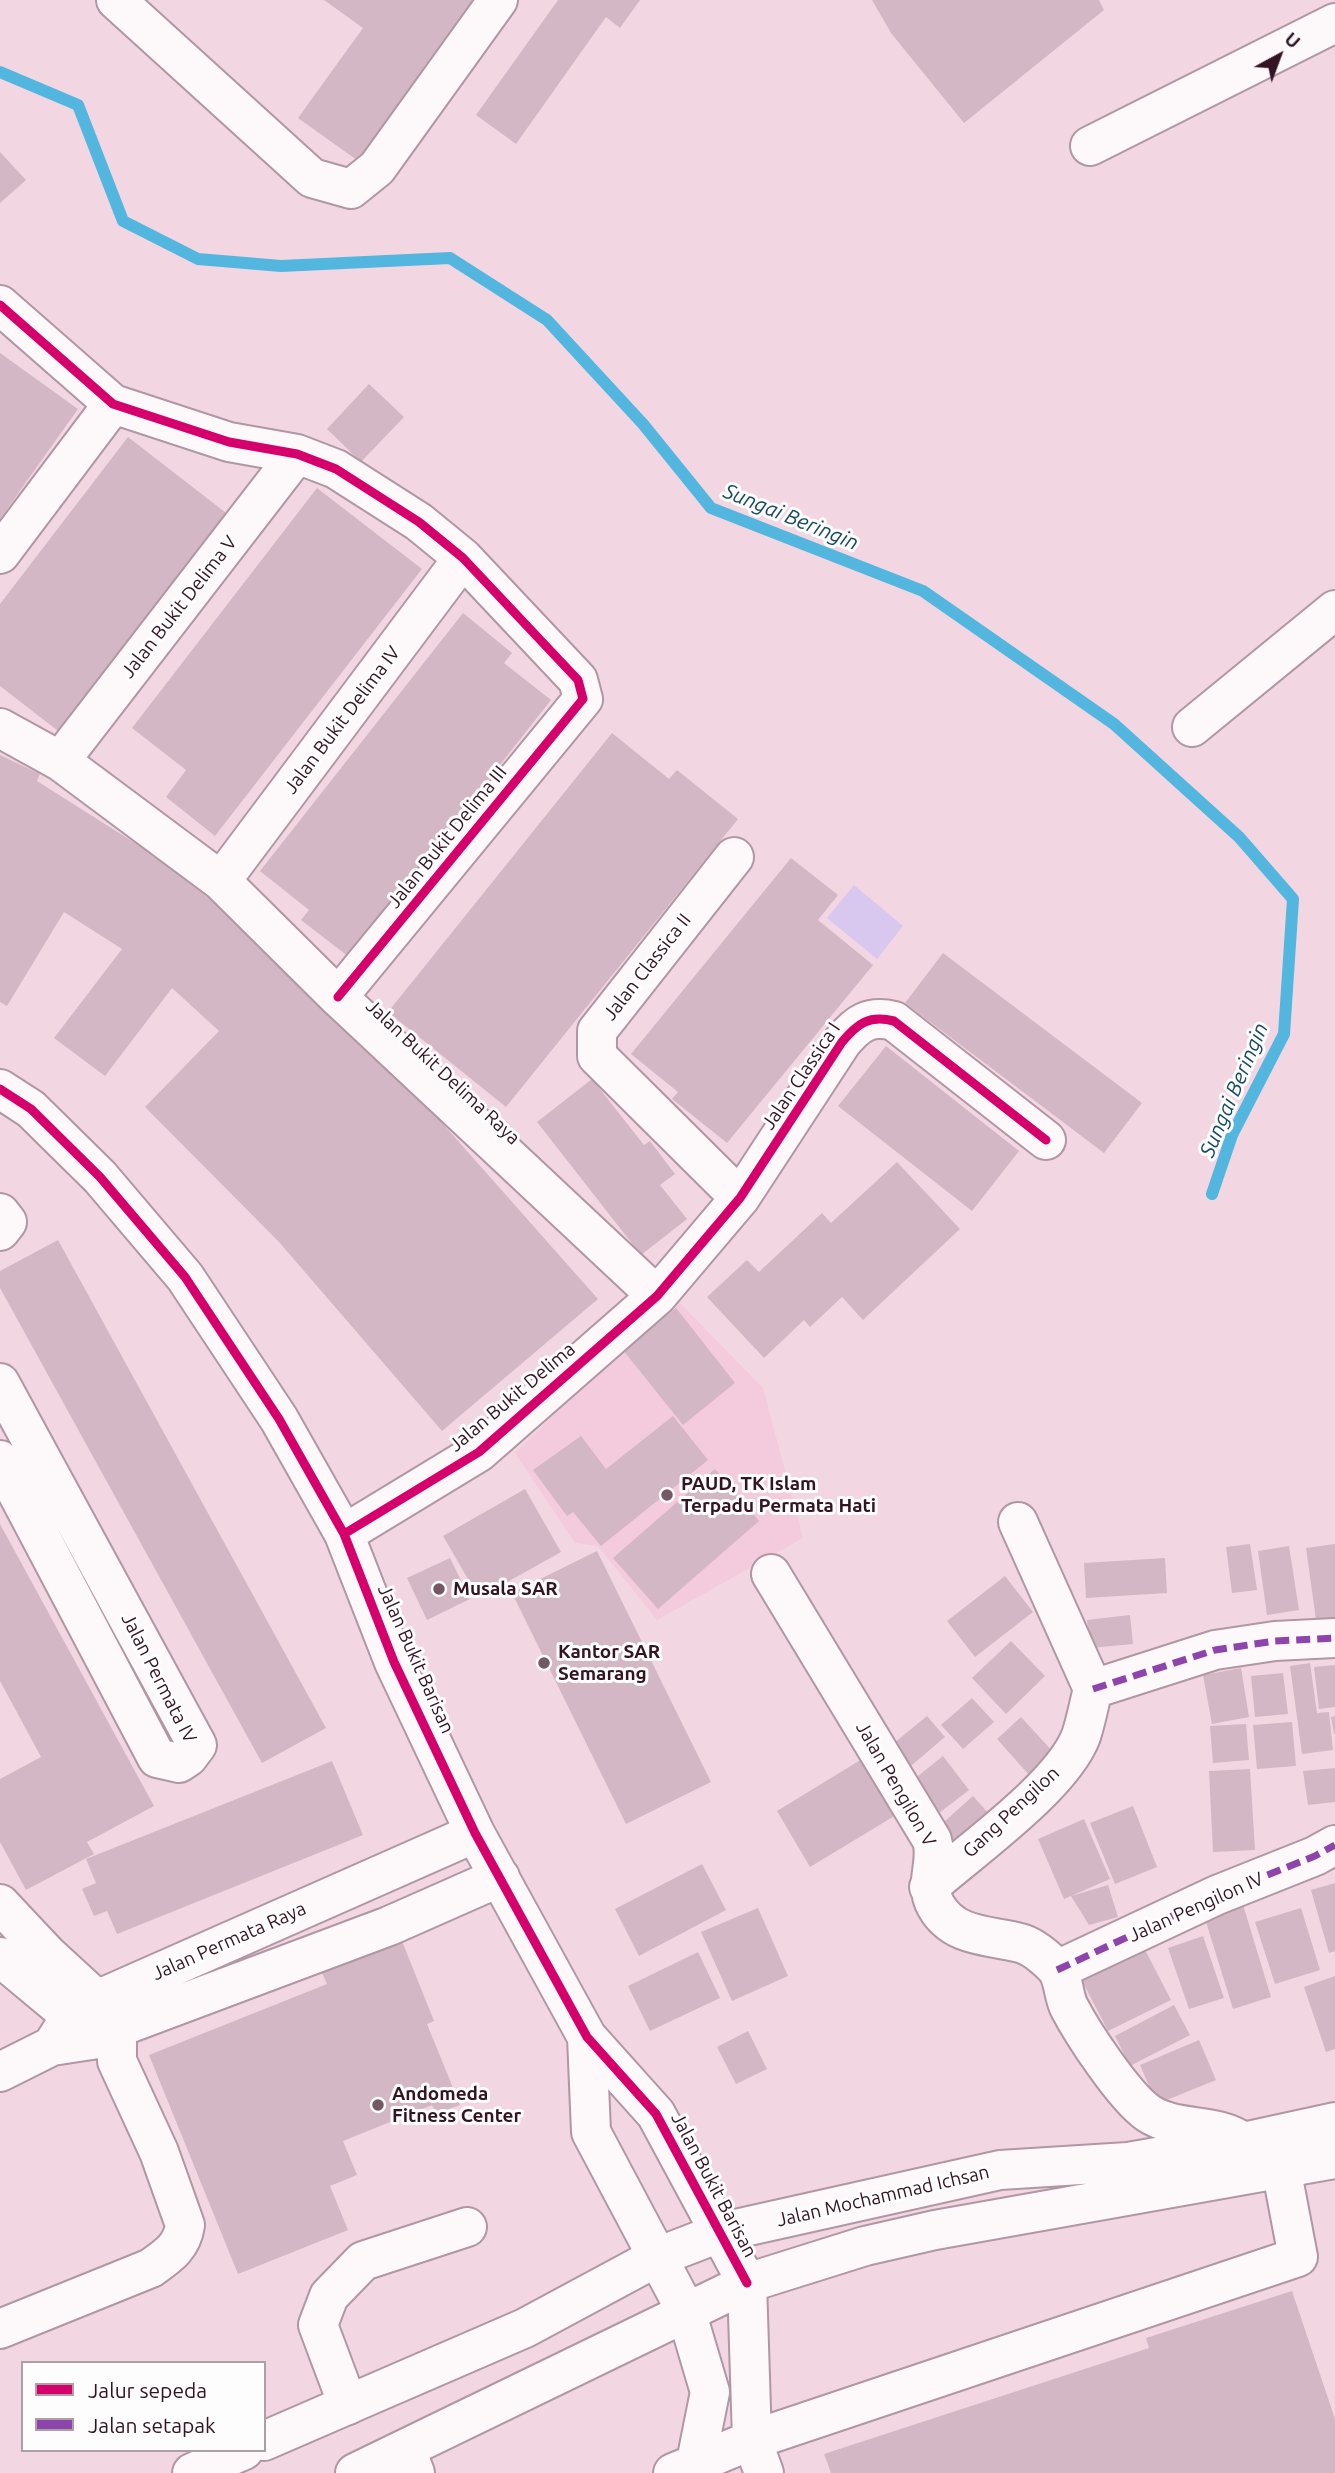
<!DOCTYPE html>
<style>
body{margin:0}
#map{position:relative;width:1335px;height:2473px;overflow:hidden;background:#f2d7e3;font-family:Ubuntu,sans-serif}
canvas{display:block}
.legend{position:absolute;left:21px;top:2361px;width:245px;height:91px;box-sizing:border-box;background:#fdfdfd;border:2px solid #aca0a6;margin:0;padding:9px 12px;list-style:none;font-size:21px;color:#321423}
.legend li{display:flex;align-items:center;gap:14px;height:35px}
.legend b{width:35px;border:2px solid #aca0a6}
.north{position:absolute;left:1244px;top:21px;width:70px;height:70px;-webkit-text-stroke:5px #fdfdfd;paint-order:stroke;rotate:41deg;font-size:19px;font-weight:700;line-height:28px;text-align:center;color:#321423}
.north::after{content:'';display:block;margin:auto;width:24px;height:32px;background:#321423;clip-path:polygon(50% 0,100% 100%,50% 72%,0 100%)}
</style>
<div id="map">
<canvas width="1335" height="2473"></canvas>
<ul class="legend">
<li><b style="height:9px;background:#d6006c"></b>Jalur sepeda</li>
<li><b style="height:9px;background:#8e44ad"></b>Jalan setapak</li>
</ul>
<div class="north">U</div>
</div>
<script>
const ctx = document.querySelector('canvas').getContext('2d');
ctx.lineJoin = 'round';
function fill(path, color) {
  ctx.fillStyle = color;
  ctx.fill(path, 'evenodd');
}
function stroke(path, color, width, dash) {
  ctx.strokeStyle = color;
  ctx.lineWidth = width;
  ctx.lineCap = dash ? 'butt' : 'round';
  ctx.setLineDash(dash || []);
  ctx.stroke(path);
}
function drawText(font, color, halo, rows, align = 'center') {
  ctx.font = font + ' Ubuntu,sans-serif';
  ctx.lineWidth = 6;
  ctx.setLineDash([]);
  ctx.textBaseline = 'middle';
  ctx.strokeStyle = halo;
  ctx.fillStyle = color;
  for (const [text, x, y, turn = 0] of rows) {
    ctx.save();
    ctx.translate(x, y);
    ctx.rotate((+turn || 0) * Math.PI / 180);
    ctx.textAlign = isNaN(turn) ? turn : align;
    if (halo) ctx.strokeText(text, 0, 0);
    ctx.fillText(text, 0, 0);
    ctx.restore();
  }
}
fill(new Path2D(`
 M674,1297L763,1388L803,1538L657,1620L598,1546L575,1543L515,1453Z`), '#f4cadd');
fill(new Path2D(`
 M854,885L903,926L877,959L827,918Z`), '#d8c7ee');
stroke(new Path2D(`
 M0,72L78,105L123,221L198,259L281,266L450,258L547,320L643,424L711,508L923,591L1114,724L1239,837L1293,899L1284,1034L1232,1135L1212,1194`), '#53b6de', 12);
fill(new Path2D(`
 M324,0H480L361,163L298,118L363,28Z
 M558,0H640L620,28L606,17L516,144L476,115Z
 M872,0H1099L1104,10L964,123L891,33Z
 M0,152L26,180L0,203Z
 M0,353L78,409L0,519Z
 M369,384L404,417L361,462L327,429Z
 M128,437L230,516L62,734L0,686V604Z
 M317,488L422,569L215,836L166,797L186,770L132,728Z
 M463,613L512,653L504,663L551,700L349,957L301,920L309,910L260,871Z
 M612,733L669,779L677,770L738,819L506,1107L388,1012Z
 M0,755L40,774L37,781L154,855L244,926L397,1072L598,1299L442,1431L279,1242L145,1107L219,1031L172,988L105,1076L54,1038L122,949L64,912L7,1006L0,1002Z
 M791,858L838,895L818,920L873,965L727,1143L672,1099L678,1092L631,1054Z
 M943,953L1142,1103L1104,1153L905,1003Z
 M886,1046L1019,1151L972,1211L838,1106Z
 M592,1079L644,1145L650,1141L675,1174L660,1185L687,1219L641,1255L537,1122Z
 M897,1162L960,1229L863,1320L842,1297L810,1327L804,1320L764,1358L707,1297L747,1260L759,1272L822,1213L831,1223Z
 M58,1240L326,1728L262,1763L0,1288V1271Z
 M676,1308L735,1383L683,1425L623,1350Z
 M673,1416L708,1460L601,1546L573,1512L567,1516L533,1470L581,1436L606,1469Z
 M715,1469L759,1521L658,1609L613,1558Z
 M525,1489L561,1552L479,1598L443,1536Z
 M0,1524L154,1806L87,1842L94,1854L26,1890L0,1842V1779L41,1757L0,1681Z
 M1250,1544L1257,1590L1232,1593L1226,1547Z
 M1335,1544V1625L1317,1627L1306,1548Z
 M1289,1546L1299,1610L1267,1615L1258,1551Z
 M597,1551L711,1782L626,1824L512,1593Z
 M450,1558L470,1599L427,1620L407,1578Z
 M1165,1558L1167,1593L1086,1598L1084,1563Z
 M1005,1576L1033,1612L975,1657L947,1621Z
 M1130,1615L1133,1644L1090,1648L1087,1620Z
 M1011,1641L1045,1676L1006,1714L972,1678Z
 M1310,1663L1317,1713L1329,1712L1333,1750L1302,1754L1290,1666Z
 M1335,1665V1707L1319,1709L1314,1667Z
 M1241,1668L1249,1717L1212,1724L1203,1675Z
 M1283,1673L1288,1714L1255,1717L1251,1676Z
 M972,1698L994,1722L963,1749L941,1725Z
 M927,1716L945,1737L906,1770L888,1748Z
 M1335,1716V1734H1334L1331,1717Z
 M1021,1717L1055,1754L1030,1776L997,1739Z
 M1292,1722L1296,1766L1257,1769L1253,1725Z
 M1246,1724L1249,1760L1213,1763L1210,1726Z
 M867,1756L901,1812L810,1867L777,1811Z
 M943,1756L969,1790L934,1817L908,1784Z
 M332,1761L363,1835L117,1934L107,1911L94,1916L82,1889L96,1883L86,1859Z
 M1335,1768V1802L1308,1805L1303,1771Z
 M1250,1769L1255,1850L1213,1852L1209,1771Z
 M973,1796L989,1814L952,1848L935,1830Z
 M1133,1806L1157,1867L1115,1884L1090,1823Z
 M1084,1819L1110,1879L1064,1899L1038,1839Z
 M702,1864L726,1910L639,1956L615,1909Z
 M1335,1883V1951L1329,1953L1311,1890Z
 M1108,1885L1118,1917L1089,1925L1071,1896Z
 M1241,1898L1271,1997L1233,2009L1202,1909Z
 M758,1908L788,1976L732,2001L701,1932Z
 M1301,1908L1320,1970L1275,1984L1255,1922Z
 M1203,1936L1224,1998L1189,2009L1168,1948Z
 M402,1941L434,2021L427,2024L460,2105L436,2114L432,2105L343,2141L357,2175L330,2186L348,2230L238,2274L149,2055L327,1984L322,1973Z
 M1142,1944L1171,2000L1108,2031L1079,1975Z
 M698,1952L720,1998L650,2031L628,1986Z
 M1335,1976V2049L1326,2052L1304,1987Z
 M1174,2005L1190,2035L1130,2066L1115,2036Z
 M748,2031L767,2069L736,2084L717,2047Z
 M1199,2040L1216,2080L1157,2104L1140,2065Z
 M1292,2291L1335,2419V2473H831L824,2454L1149,2348L1146,2338Z`), '#d3b7c4');
const minor = new Path2D(`
 M116,0L312,178L351,189L377,168L498,0
 M1090,146L1335,23
 M0,305L113,404L229,442L297,454L336,469L419,522L463,558L578,680L583,699L338,997
 M0,554L113,404
 M1192,727L1335,610
 M0,728L60,761L221,881L338,997L657,1296
 M60,761L297,454
 M734,857L597,1031V1056L740,1198
 M221,881L463,558
 M0,1089L31,1109L100,1177L185,1277L279,1419L344,1534L394,1662L475,1833L587,2037L656,2114L747,2283L752,2440L764,2473
 M0,1213L7,1222L0,1231
 M0,1383L197,1745L188,1757L179,1763L157,1758L0,1460
 M1018,1522L1093,1689
 M344,1534L479,1452L657,1296L740,1198L842,1042C858,1023 869,1015 894,1021L1046,1140
 M771,1574L932,1840C939,1863 923,1884 936,1906C954,1938 990,1935 1020,1943C1033,1946 1046,1958 1055,1967C1064,1977 1063,1995 1069,2007C1083,2034 1124,2096 1148,2113C1176,2132 1216,2122 1243,2142L1245,2151
 M1093,1689L1215,1650L1275,1641L1335,1638
 M929,1887C971,1850 1062,1786 1081,1736C1086,1721 1089,1704 1093,1689
 M0,1904L47,1954L97,2000L117,2028V2061L159,2152L185,2225C182,2247 168,2256 151,2268L0,2329
 M0,1957L90,2032
 M1057,1970L1217,1895L1315,1856L1335,1845
 M587,2037L591,2132L686,2311L710,2392L696,2462L700,2473
 M52,2046L98,2039L117,2028L389,1926L500,1877
 M0,2072L52,2046L71,2016L97,2000L475,1833
 M348,2405L318,2325L329,2296L363,2261L467,2227
 M406,2450L415,2473
 M673,2473L752,2440L1298,2257L1275,2136`);
const major = new Path2D(`
 M264,2441L525,2328L657,2257L722,2232L1000,2170L1128,2162L1243,2142L1335,2122
 M192,2473L244,2450
 M355,2473L747,2283L865,2246L935,2230L1335,2159`);
stroke(minor, '#b196a3', 42);
stroke(major, '#b196a3', 42);
stroke(minor, '#fdf9fb', 38);
stroke(major, '#fdf9fb', 38);
stroke(new Path2D(`
 M1093,1689L1215,1650L1275,1641L1335,1638
 M1057,1970L1217,1895L1315,1856L1335,1845`), '#8e44ad', 7, [14, 7]);
stroke(new Path2D(`
 M0,305L113,404L229,442L297,454L336,469L419,522L463,558L578,680L583,699L338,997
 M0,1089L31,1109L100,1177L185,1277L279,1419L344,1534L394,1662L475,1833L587,2037L656,2114L747,2283
 M344,1534L479,1452L657,1296L740,1198L842,1042C858,1023 869,1015 894,1021L1046,1140`), '#d6006c', 9);
for (const [x, y, r, color] of [
 [667,1495,7,"#755866"],
 [439,1589,7,"#755866"],
 [544,1663,7,"#755866"],
 [378,2105,7,"#755866"]
]) {
  const dot = new Path2D();
  dot.arc(x, y, r, 0, 2 * Math.PI);
  ctx.fillStyle = color;
  ctx.fill(dot);
  stroke(dot, '#fdfdfd', 2.5);
}
drawText('19px', '#321423', '#fdfdfd', [
 ["Jalan Bukit Delima V",179,607,-52],
 ["Jalan Bukit Delima IV",342,720,-53],
 ["Jalan Bukit Delima III",447,837,-51],
 ["Jalan Classica II",647,967,-52],
 ["Jalan Bukit Delima Raya",443,1072,43],
 ["Jalan Classica I",801,1076,-56],
 ["Jalan Bukit Delima",512,1397,-40],
 ["Jalan Bukit Barisan",416,1659,66],
 ["Jalan Permata IV",159,1678,63],
 ["Jalan Pengilon V",896,1784,60],
 ["Gang Pengilon",1011,1812,-43],
 ["Jalan Pengilon IV",1196,1907,-24],
 ["Jalan Permata Raya",229,1941,-24],
 ["Jalan Bukit Barisan",714,2185,62],
 ["Jalan Mochammad Ichsan",883,2196,-13]
]);
drawText('bold 19px', '#321423', '#fdfdfd', [
 ["PAUD, TK Islam",681,1484],
 ["Terpadu Permata Hati",681,1506],
 ["Musala SAR",453,1589],
 ["Kantor SAR",558,1652],
 ["Semarang",558,1674],
 ["Andomeda",392,2094],
 ["Fitness Center",392,2116]
], 'left');
drawText('italic 21px', '#154a60', '#fdfdfd', [
 ["Sungai Beringin",791,517,22],
 ["Sungai Beringin",1234,1090,-67]
]);
</script>
